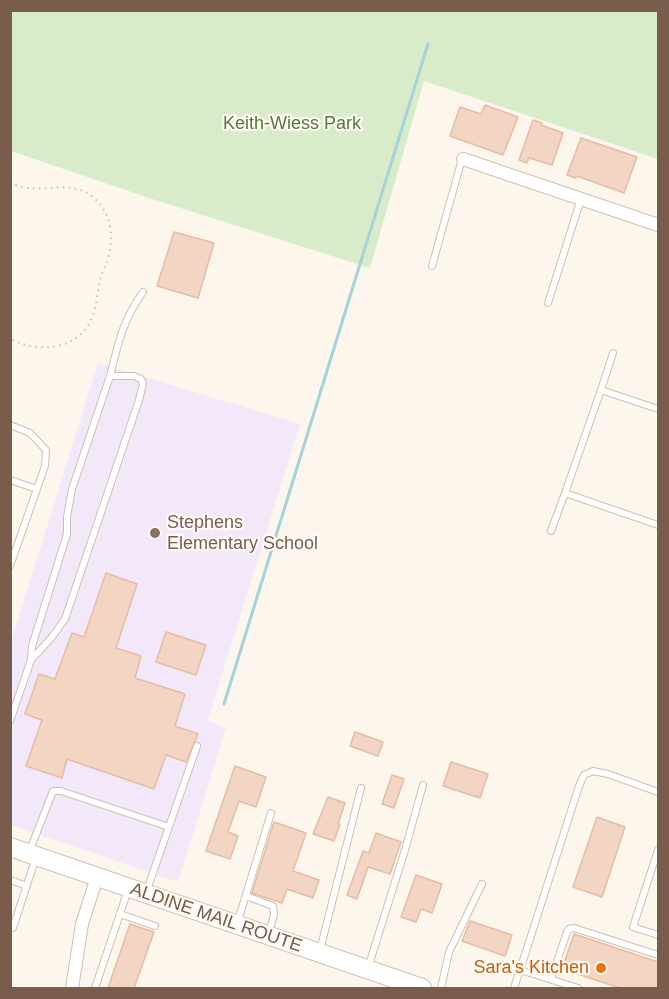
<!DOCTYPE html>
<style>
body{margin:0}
#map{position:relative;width:669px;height:999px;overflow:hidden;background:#fdf6ec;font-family:Helvetica,sans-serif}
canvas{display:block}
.frame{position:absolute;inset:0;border:12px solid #7a5c4d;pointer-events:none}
</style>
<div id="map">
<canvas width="669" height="999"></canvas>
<div class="frame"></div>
</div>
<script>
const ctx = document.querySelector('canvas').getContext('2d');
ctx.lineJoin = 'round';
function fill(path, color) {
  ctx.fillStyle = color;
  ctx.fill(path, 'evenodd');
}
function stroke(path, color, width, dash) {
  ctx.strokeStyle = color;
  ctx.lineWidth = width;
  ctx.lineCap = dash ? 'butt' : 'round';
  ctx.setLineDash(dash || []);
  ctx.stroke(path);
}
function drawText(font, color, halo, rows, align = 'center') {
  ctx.font = font + ' Helvetica,sans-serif';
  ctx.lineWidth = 4.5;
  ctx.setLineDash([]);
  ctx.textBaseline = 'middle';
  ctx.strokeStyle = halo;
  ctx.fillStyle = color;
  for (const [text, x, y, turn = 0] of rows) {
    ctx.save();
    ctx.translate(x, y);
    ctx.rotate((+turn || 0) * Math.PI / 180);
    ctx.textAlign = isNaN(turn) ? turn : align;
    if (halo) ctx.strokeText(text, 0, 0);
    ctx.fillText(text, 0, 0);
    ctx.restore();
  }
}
fill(new Path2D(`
 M98,363L300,424L208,720L226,728L178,882L11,825V642Z`), '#f3e8fa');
fill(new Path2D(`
 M11,10L658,11V159L424,81L370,268L149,198L11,151Z`), '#d8ecc9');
stroke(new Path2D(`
 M224,704L428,44`), '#a5d3da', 3);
const building = new Path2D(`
 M485,105L518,117L503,155L450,136L460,107L481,114Z
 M533,120L542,123L541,125L563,133L552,165L529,158L527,163L519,160Z
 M581,138L637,157L624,193L577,176L576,178L567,175Z
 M174,232L214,243L198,298L157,286Z
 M106,573L137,584L116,648L141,656L135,678L185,694L175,726L198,734L186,762L166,755L154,789L67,759L62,778L26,766L42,720L25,714L39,674L55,679L72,633L84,637Z
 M166,632L206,645L196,675L156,662Z
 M355,732L383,742L378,756L350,746Z
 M451,762L488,774L480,798L443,786Z
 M235,766L266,777L256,807L239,801L228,832L238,836L230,859L206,851Z
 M392,775L404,779L394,808L382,804Z
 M328,797L345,803L338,824H340L334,841L313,834Z
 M597,817L625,827L602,897L573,887Z
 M274,822L306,833L293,871L319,880L313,898L287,889L282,903L252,893Z
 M376,833L401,842L390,874L368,867L357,899L347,895L363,851L369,853Z
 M416,875L442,884L432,913L421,909L416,922L401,917Z
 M470,921L512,935L505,956L462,941Z
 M130,924L154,932L134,988H108Z
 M574,934L658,962V988H620L562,969Z`);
fill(building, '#f3d5c3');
stroke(building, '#e6bba3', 1.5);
const lane = new Path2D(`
 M432,266L462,159
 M548,303L581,199
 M110,376H134L141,379L143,384L139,400L65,619L52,637L31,660L32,646L67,534V517L72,489Z
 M110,376C119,341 122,322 143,292
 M601,390L613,353
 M658,409L601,390L565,493L658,525
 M10,425L30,433L46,450L45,466L10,566
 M10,480L37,489
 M551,531L565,493
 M10,721L31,660
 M30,850L53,791H61L169,827
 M658,850L633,927L658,935
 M10,880L27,886
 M147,890L197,746
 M246,896L273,906L274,915L269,932
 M120,914L155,926
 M237,924L271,813
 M13,928L36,857
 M320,950L361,788
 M368,968L405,850L423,785
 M520,970L579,786L584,775L593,771L608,774L658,792
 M551,979L567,932L569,929L574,928L658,955
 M95,988L128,890
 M441,988L449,952L482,884
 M514,988L520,970L578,988`);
const street = new Path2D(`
 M463,159L658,225
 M72,988L82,924L97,877`);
const secondary = new Path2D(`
 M10,847L422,988`);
stroke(lane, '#d1beb0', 8);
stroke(street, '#d1beb0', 14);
stroke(secondary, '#d6c0b0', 20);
stroke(new Path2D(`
 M440,10H450
 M10,182C38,199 67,175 94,198C113,215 114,240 107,262C105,268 101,274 100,280C97,293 97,307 91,320C76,351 38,353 10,339`), '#d9b8a5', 2, [1.5, 4.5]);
stroke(lane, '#fff', 6);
stroke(street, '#fff', 12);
stroke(secondary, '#fff', 18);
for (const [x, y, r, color] of [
 [155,533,6,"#8d6e63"],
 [601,968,6,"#e8710a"]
]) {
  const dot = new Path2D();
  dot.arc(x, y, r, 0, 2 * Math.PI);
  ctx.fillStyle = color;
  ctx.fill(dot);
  stroke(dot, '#fffaf3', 2);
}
drawText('18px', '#537a41', '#fffaf3', [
 ["Keith-Wiess Park",292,124]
]);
drawText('18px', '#785e54', '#fffaf3', [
 ["Stephens",167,523],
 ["Elementary School",167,544]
], 'left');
drawText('18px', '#7a5c4d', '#fffaf3', [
 ["ALDINE MAIL ROUTE",216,918,19]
]);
drawText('18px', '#c56008', '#fffaf3', [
 ["Sara's Kitchen",589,968]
], 'right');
</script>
